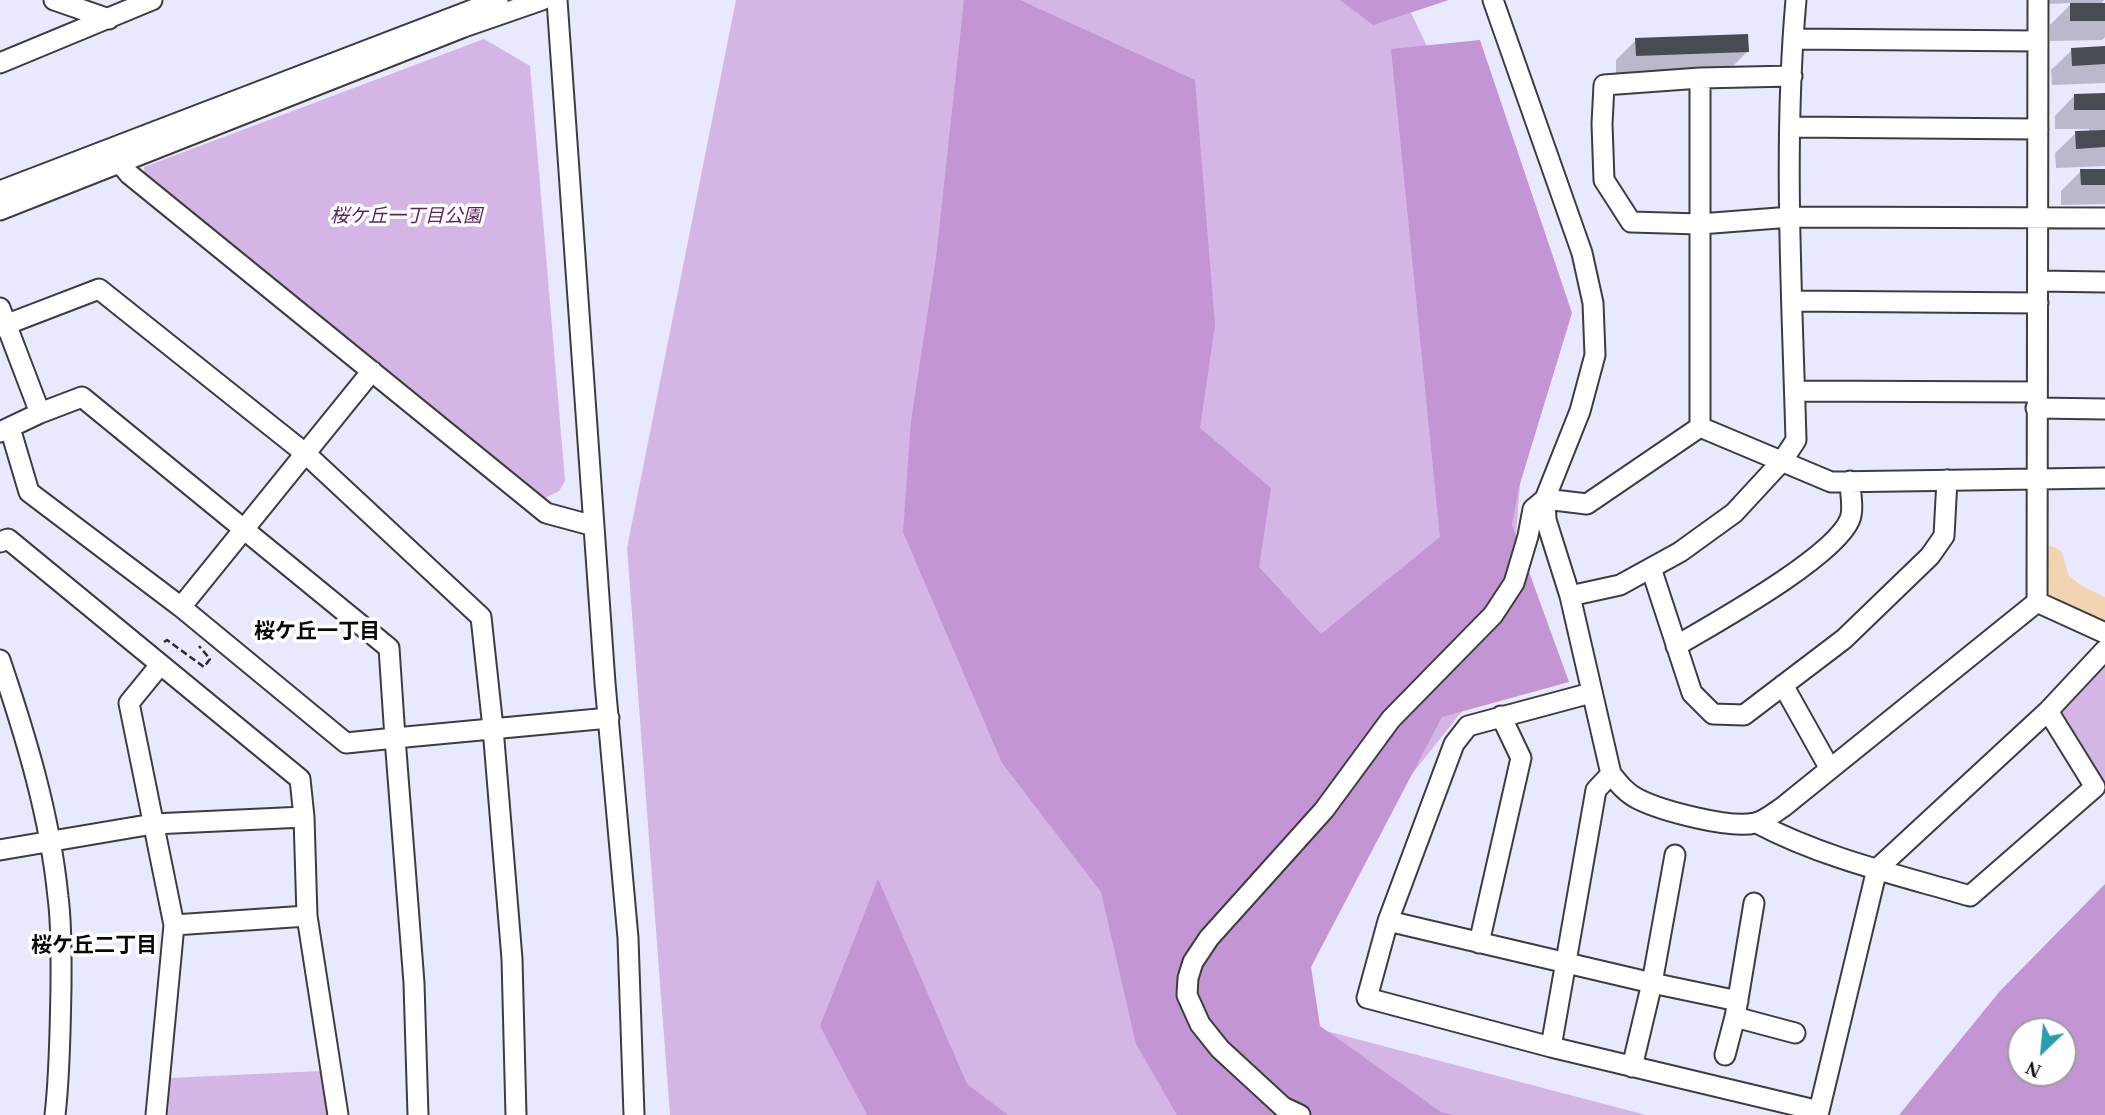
<!DOCTYPE html>
<meta charset="utf-8">
<style>
body{margin:0}
#map{position:relative;width:2105px;height:1115px;overflow:hidden;background:#e8e8fe;font-family:Georgia,serif}
canvas{display:block}
.north{position:absolute;left:2007px;top:1017px;width:70px;height:70px;box-sizing:border-box;background:#fff;border:2px solid #9d9d9d;border-radius:50%;rotate:206deg;font-size:19px;font-weight:700;line-height:28px;text-align:center;color:#0a0a0a}
.north::after{content:'';display:block;margin:auto;width:24px;height:32px;background:#2b9fb0;clip-path:polygon(50% 0,100% 100%,50% 72%,0 100%)}
</style>
<div id="map">
<canvas width="2105" height="1115"></canvas>
<div class="north">N</div>
</div>
<script>
const ctx = document.querySelector('canvas').getContext('2d');
ctx.lineJoin = 'round';
function fill(path, color) {
  ctx.fillStyle = color;
  ctx.fill(path, 'evenodd');
}
function stroke(path, color, width, dash) {
  ctx.strokeStyle = color;
  ctx.lineWidth = width;
  ctx.lineCap = dash ? 'butt' : 'round';
  ctx.setLineDash(dash || []);
  ctx.stroke(path);
}
function drawText(font, color, halo, rows, align = 'center') {
  ctx.font = font + ' Georgia,"Noto Sans JP",serif';
  ctx.lineWidth = 7;
  ctx.setLineDash([]);
  ctx.textBaseline = 'middle';
  ctx.strokeStyle = halo;
  ctx.fillStyle = color;
  for (const [text, x, y, turn = 0] of rows) {
    ctx.save();
    ctx.translate(x, y);
    ctx.rotate((+turn || 0) * Math.PI / 180);
    ctx.textAlign = isNaN(turn) ? turn : align;
    if (halo) ctx.strokeText(text, 0, 0);
    ctx.fillText(text, 0, 0);
    ctx.restore();
  }
}
fill(new Path2D(`
 M736,0H1405L1537,278L1506,656L1287,931L1288,1021L1646,1115H670L627,548Z
 M484,39L530,66L565,481L559,491L541,500L145,177L144,167Z
 M2105,659V779L2104,782L2058,712Z
 M321,1071L328,1115H168L170,1078Z`), '#d4b5e5');
fill(new Path2D(`
 M964,0H1020L1195,80L1215,325L1200,428L1271,488L1259,567L1321,634L1440,537L1391,49L1480,40L1572,313L1519,487L1512,525L1569,682L1442,717L1311,967L1320,1026L1441,1112L1453,1115H1177L1136,1044L1101,892L1002,763L903,532L911,421L936,258Z
 M1340,0H1449L1373,25Z
 M878,879L967,1084L1008,1115H867L820,1026Z
 M2105,884V1115H1899L2000,991ZM2021,1031H2063V1073H2021Z`), '#c395d5');
fill(new Path2D(`
 M2049,0H2104L2100,5H2105V37L2102,40L2050,41V25L2072,3L2049,4Z
 M1636,40L1747,52L1727,72L1616,76V60Z
 M2105,48V83L2052,85L2051,70L2072,50Z
 M2075,95H2105V166L2056,168L2055,153L2076,133L2089,132V129H2055V116Z
 M2081,171H2105V204L2061,205V191Z`), '#0003');
stroke(new Path2D(`
 M2049,561L2055,583L2072,598L2105,614`), '#f2d4b0', 30);
fill(new Path2D(`
 M2070,3H2105V21H2070Z
 M1748,34L1749,52L1636,56L1635,38Z
 M2105,46V64L2072,66L2071,48Z
 M2105,93V110H2074V94Z
 M2105,130V147L2076,149L2075,131Z
 M2080,169H2105V185H2081Z`), '#474c52');
const minor = new Path2D(`
 M54,0L109,19
 M557,0L605,683L628,938L634,1115
 M1493,0L1582,253L1593,303L1595,355L1580,411L1545,499L1546,520L1570,596L1611,774C1619,784 1626,793 1638,799C1662,811 1730,829 1755,823C1765,821 1775,812 1783,807L2037,602
 M1793,39L2038,41
 M0,63L152,0
 M1792,76L1700,78L1604,85L1602,124L1604,180L1631,222L1700,224L1791,217L2105,218
 M1792,127L2038,129
 M113,148L119,162L129,174L546,513L594,526
 M0,191L498,0
 M0,210L464,27L542,0
 M2038,281L2105,282
 M1793,301L2038,303
 M0,308L40,413
 M0,327L99,289L306,454L481,617L493,728L512,959L516,1115
 M1795,391L2036,392
 M2036,408L2105,409
 M1700,427L1831,482L2105,478
 M10,428L29,492L181,607L346,743L395,738L414,983L418,1115
 M0,432L40,413L82,397L389,648L395,738L609,718
 M0,542L8,539L300,779L304,817L307,916L338,1115
 M1651,568L1692,693L1713,714L1744,715L1844,639L1930,556L1944,536L1947,480
 M1570,596L1620,585L1680,552L1734,513L1783,460L1796,440C1792,294 1783,145 1796,0
 M2037,602L2038,0
 M2037,602L2105,633
 M181,607L372,371
 M1676,646C1715,623 1835,557 1850,519C1854,509 1850,492 1850,481
 M0,660C26,737 50,816 58,897C62,927 61,958 61,988C60,1030 60,1072 55,1115
 M1783,685L1830,769
 M1591,693L1468,726L1454,744L1388,921L1367,998L1551,1047L1819,1111L1877,869L2048,711
 M1757,823C1823,858 1898,875 1970,896L2095,787L2048,711L2105,650
 M0,850L153,824L304,817
 M1675,855L1652,983L1738,1001
 M1388,921L1652,983L1632,1067
 M174,925L307,916
 M1479,943L1521,758L1501,716
 M1735,1017L1795,1033
 M1551,1047L1596,790L1611,774
 M1725,1055L1735,1017L1754,903
 M156,1115L174,925L129,703L160,665
 M1300,1115L1283,1107L1220,1049L1200,1024L1187,995L1188,978L1193,962L1209,938L1324,810L1391,719L1493,615L1514,583L1528,536L1533,509L1545,499L1587,504L1700,427V78`);
stroke(minor, '#3d3d3d', 23);
stroke(new Path2D(`
 M164,642L167,640L204,667L210,659L199,646`), '#2c2c2c', 2.5, [7, 3.5]);
stroke(minor, '#fff', 19);
drawText('italic 19px', '#5a1f5c', '#fff', [
 ["桜ケ丘一丁目公園",406,215]
]);
drawText('bold 21px', '#0a0a0a', '#fff', [
 ["桜ケ丘一丁目",317,630],
 ["桜ケ丘二丁目",94,944]
]);
</script>
